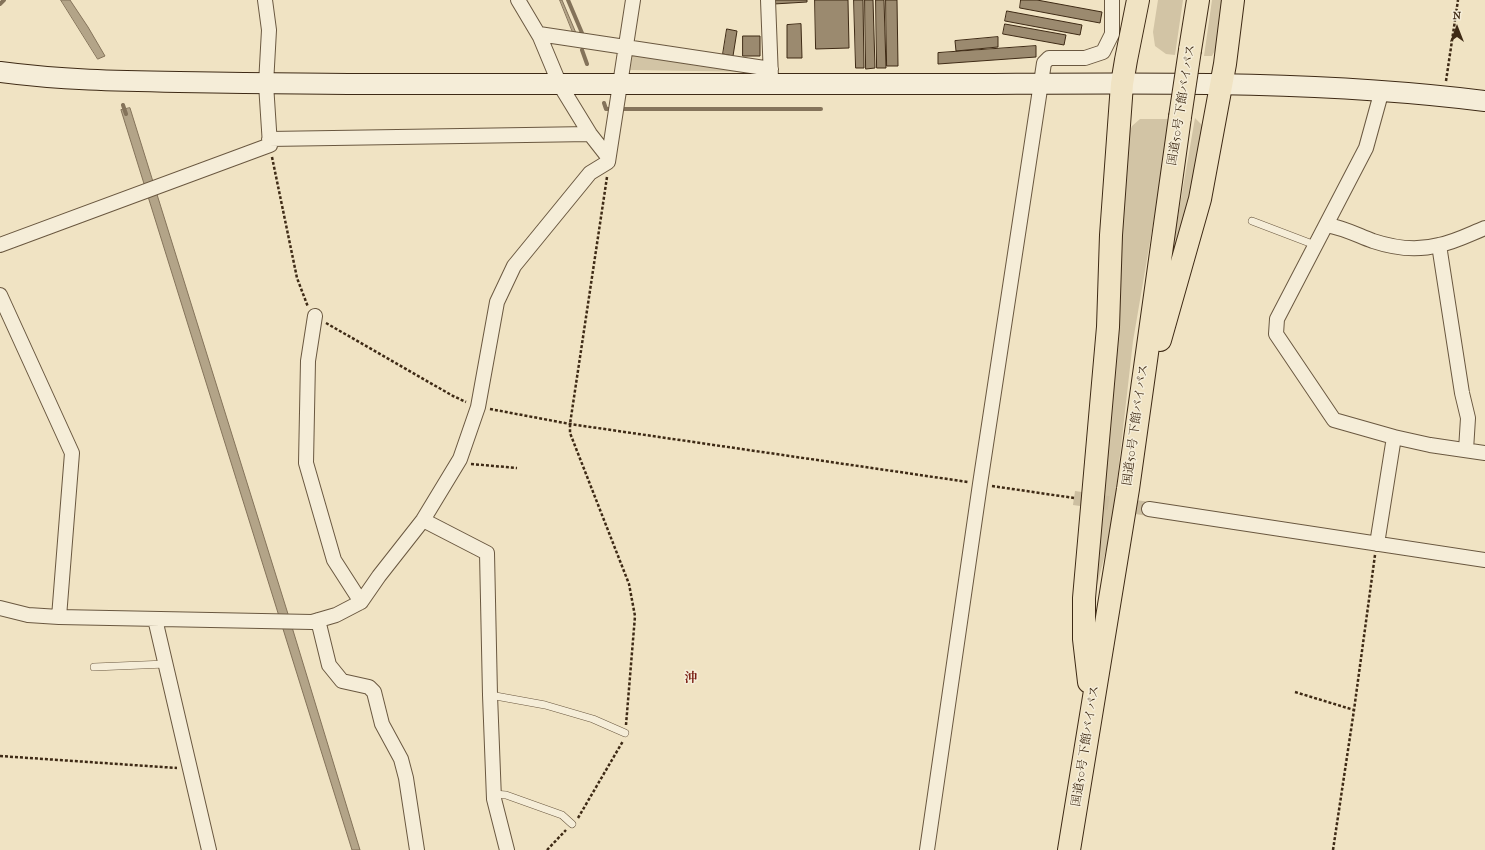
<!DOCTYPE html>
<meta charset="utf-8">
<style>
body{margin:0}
#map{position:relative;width:1485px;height:850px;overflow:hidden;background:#f0e3c3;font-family:"IM FELL French Canon",serif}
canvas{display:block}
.north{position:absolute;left:1437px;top:8px;width:40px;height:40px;-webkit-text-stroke:3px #f5edd8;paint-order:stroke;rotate:0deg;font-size:11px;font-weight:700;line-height:16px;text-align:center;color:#3e2a15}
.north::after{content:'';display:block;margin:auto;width:14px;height:18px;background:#3e2a15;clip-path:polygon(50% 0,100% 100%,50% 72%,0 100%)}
</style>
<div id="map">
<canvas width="1485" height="850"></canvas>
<div class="north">N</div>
</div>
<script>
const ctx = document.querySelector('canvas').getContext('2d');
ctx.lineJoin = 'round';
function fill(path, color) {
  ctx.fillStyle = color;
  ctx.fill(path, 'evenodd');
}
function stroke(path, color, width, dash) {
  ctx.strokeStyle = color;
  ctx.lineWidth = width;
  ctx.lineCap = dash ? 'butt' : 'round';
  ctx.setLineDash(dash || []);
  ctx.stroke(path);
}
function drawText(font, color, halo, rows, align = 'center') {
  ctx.font = font + ' "IM FELL French Canon","Noto Serif JP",serif';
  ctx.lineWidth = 3;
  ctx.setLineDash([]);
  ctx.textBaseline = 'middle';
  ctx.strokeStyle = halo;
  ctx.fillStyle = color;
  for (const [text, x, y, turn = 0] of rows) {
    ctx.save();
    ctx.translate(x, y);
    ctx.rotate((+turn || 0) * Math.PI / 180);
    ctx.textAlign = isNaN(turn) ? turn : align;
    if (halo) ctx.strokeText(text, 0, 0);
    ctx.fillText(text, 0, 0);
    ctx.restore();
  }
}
fill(new Path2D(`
 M1158,0H1183L1175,55L1166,54L1155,46L1153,32Z
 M1212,0H1227L1218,44L1212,56H1204Z
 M633,53L760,72L630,70Z
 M1195,118L1205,128V144L1163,303Z
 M1140,119H1171L1133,341L1112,526L1096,590L1128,136L1132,126Z`), '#d2c4a5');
const water = new Path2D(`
 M61,0H70L88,27L105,56L98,59Z
 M560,0H562L576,33L574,35Z
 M130,108L288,614L360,850H352L121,110Z`);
fill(water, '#b3a488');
stroke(water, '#84735a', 1);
stroke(new Path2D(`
 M568,0L582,33
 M0,4L4,0
 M582,50L587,64
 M604,103L606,109H612
 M123,105L126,114
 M624,109H821`), '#84735a', 4);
const building = new Path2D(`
 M774,0H807V2L774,4Z
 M815,0H848L849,48L816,49Z
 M854,0H863L864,68H856Z
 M865,0H873L875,68L866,69Z
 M876,0H884L886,68H877Z
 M886,0H897L898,66H887Z
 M1021,0H1037L1102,12L1100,23L1020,8Z
 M1007,11L1082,25L1080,35L1005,21Z
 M801,24L802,58H787V25Z
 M1005,24L1066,35L1064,45L1003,34Z
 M727,29L737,31L733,56L723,54Z
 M743,36H760V56H743Z
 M998,37V47L956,51L955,41Z
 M1036,46V57L938,64V53Z`);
fill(building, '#9b8a6f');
stroke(building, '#3e2a15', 1);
stroke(new Path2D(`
 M1074,498L1149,509`), '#ccbea0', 14, [14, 7]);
const lane = new Path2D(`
 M1252,221L1315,245
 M94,667L166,664
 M490,695L545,705L593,719L625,733
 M494,794L506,795L562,815L572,824`);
const street = new Path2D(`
 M518,0L540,37L560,85L590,134L608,157
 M768,0L771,78
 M539,34L771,69
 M269,139L590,134
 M1327,225C1344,228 1357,235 1373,241C1394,248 1417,251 1439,245C1455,242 1470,234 1485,228
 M0,245L270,145L266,84L269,30L265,0
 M1439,245L1462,393L1468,418L1466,450
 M0,295L72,453L59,617
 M315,316L308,361L306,463L334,560L361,602
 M1394,437L1430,445L1485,453
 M1149,509L1485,560
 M423,520L487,553L490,695L494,799L507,850
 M1377,544L1394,437L1334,420L1276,334L1277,319L1366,148L1382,90
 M0,608L28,615L59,617L312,622L336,615L361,602L379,576L423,520L460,459L478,407L497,302L514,266L590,173L608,162L633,0
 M155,619L209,850
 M318,620L329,665L342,681L369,687L374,692L382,724L401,759L406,778L417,850
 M927,850L980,484L1044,63L1049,58H1085L1103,52L1112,34V0`);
const secondary = new Path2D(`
 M0,72C59,80 119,81 179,82C248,83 318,84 388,84C584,85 781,85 978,84C1146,83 1318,80 1485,101`);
const highway = new Path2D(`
 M1190,50L1198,0
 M1160,340L1200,199L1225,64L1233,0
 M1089,682L1084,639V598L1108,327L1111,235L1122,84L1126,60L1138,0
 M1069,850L1128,489L1180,117`);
stroke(lane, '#6a5840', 8);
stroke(street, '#6a5840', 16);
stroke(secondary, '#3e2a15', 22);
stroke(highway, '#3e2a15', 24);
stroke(new Path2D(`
 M1446,81L1458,0
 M272,157L297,278L308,307
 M607,177L570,424V433L629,584L635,616L626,725
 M326,323L453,396L466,402
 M490,409L570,424L968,482
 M471,464L517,468
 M992,486L1074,498
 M1295,692L1354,710
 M0,756L177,768
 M578,818L623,741
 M547,850L566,830
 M1333,850L1354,710L1375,555`), '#3e2a15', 2.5, [3, 2]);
stroke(lane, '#f5edd8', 7);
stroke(street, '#f5edd8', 14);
stroke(secondary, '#f5edd8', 20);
stroke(highway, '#f0e3c3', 22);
const highwayBridge = new Path2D(`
 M1180,117L1190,50`);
stroke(highwayBridge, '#3e2a15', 24, []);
stroke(highwayBridge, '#f0e3c3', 22);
drawText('12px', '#3e2a15', '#f5edd8', [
 ["国道50号 下館バイパス",1182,105,-81],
 ["国道50号 下館バイパス",1136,425,-82],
 ["国道50号 下館バイパス",1086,746,-81]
]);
drawText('bold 13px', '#7a1f14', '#f5edd8', [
 ["沖",691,679]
]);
</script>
